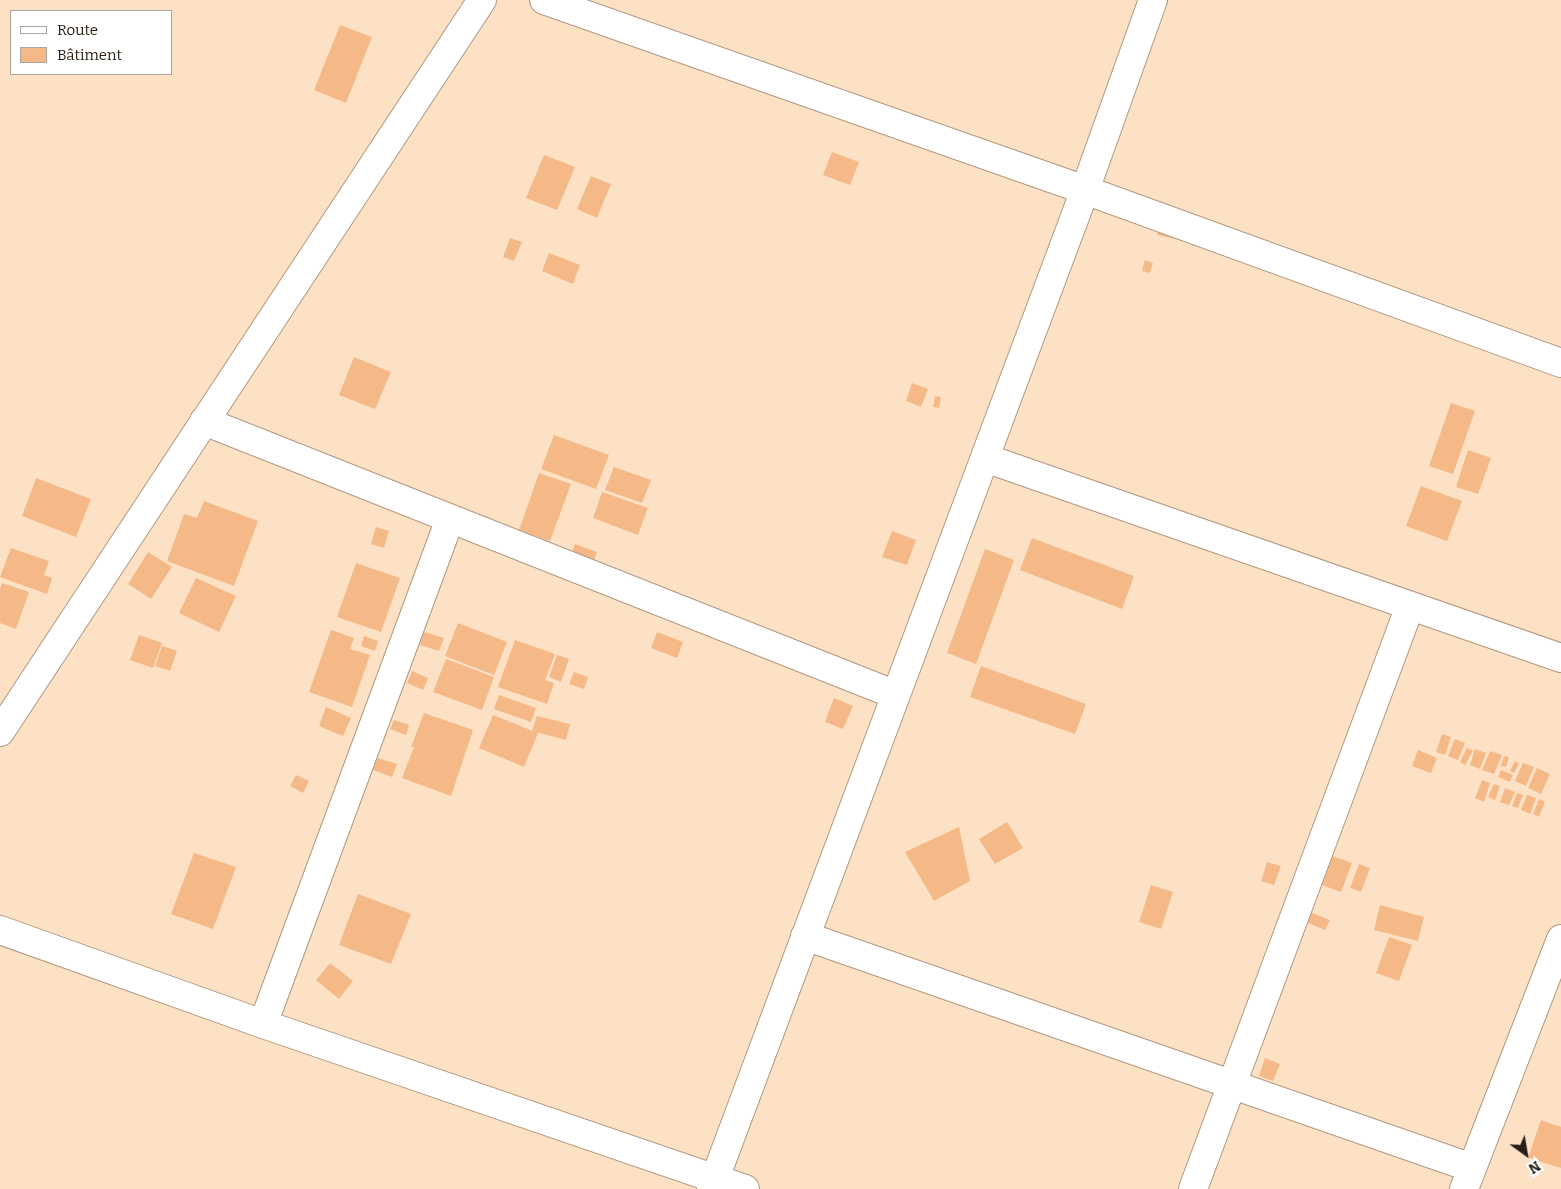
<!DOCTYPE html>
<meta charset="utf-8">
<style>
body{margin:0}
#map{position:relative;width:1561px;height:1189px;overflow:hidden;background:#fce1c5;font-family:Bitter,serif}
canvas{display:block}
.legend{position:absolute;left:10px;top:10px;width:162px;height:65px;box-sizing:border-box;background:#fff;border:1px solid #a9a5a1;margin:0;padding:6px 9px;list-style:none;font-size:15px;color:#281e14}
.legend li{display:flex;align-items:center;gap:10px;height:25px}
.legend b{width:25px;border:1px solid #a9a5a1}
.north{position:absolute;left:1501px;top:1129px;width:50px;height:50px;-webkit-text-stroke:4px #fff;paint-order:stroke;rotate:148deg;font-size:14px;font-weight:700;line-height:20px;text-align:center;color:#281e14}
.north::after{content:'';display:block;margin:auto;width:18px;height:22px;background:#281e14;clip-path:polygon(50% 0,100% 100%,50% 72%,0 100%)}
</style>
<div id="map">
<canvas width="1561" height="1189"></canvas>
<ul class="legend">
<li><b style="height:6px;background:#fff"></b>Route</li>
<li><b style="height:14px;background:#f5b988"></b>Bâtiment</li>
</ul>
<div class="north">N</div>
</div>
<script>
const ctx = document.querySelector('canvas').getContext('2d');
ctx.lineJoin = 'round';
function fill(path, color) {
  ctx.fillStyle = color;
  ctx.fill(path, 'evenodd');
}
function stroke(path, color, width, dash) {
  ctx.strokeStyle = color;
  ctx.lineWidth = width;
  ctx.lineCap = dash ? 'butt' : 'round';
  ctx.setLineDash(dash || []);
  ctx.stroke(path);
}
fill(new Path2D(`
 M340,25L372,37L346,103L314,90Z
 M832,152L859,162L850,185L823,175Z
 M544,155L575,167L557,210L526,198Z
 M591,176L611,184L597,218L577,209Z
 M1159,227L1186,234L1185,241L1157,235Z
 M510,238L522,242L514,261L503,257Z
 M549,253L580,265L573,284L542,271Z
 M1145,260L1153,263L1150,273L1142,271Z
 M354,357L391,372L375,409L339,395Z
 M912,383L928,389L921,407L906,401Z
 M935,396L941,397L939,408L933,407Z
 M1451,403L1475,411L1453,474L1429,466Z
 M554,435L609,455L596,489L541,469Z
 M1468,450L1491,458L1478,494L1456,487Z
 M614,467L651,480L642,503L605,490Z
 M539,473L571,484L550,541L519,530Z
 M36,478L91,499L76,537L22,516Z
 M1421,486L1462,501L1447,541L1406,526Z
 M602,492L648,508L638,535L593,518Z
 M204,501L258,521L234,586L167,561L184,514L197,518Z
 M376,527L389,531L384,548L371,544Z
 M892,531L916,540L907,565L882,557Z
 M1032,538L1134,576L1122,609L1020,570Z
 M575,544L597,552L592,567L570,559Z
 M11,548L49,561L44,575L52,578L47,594L0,577Z
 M985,549L1014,560L976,664L947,653Z
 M148,552L172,567L151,599L128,584Z
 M356,563L400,578L381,632L337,617Z
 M196,578L236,596L219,632L179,613Z
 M2,583L29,592L16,629L0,623V589Z
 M458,623L507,642L494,675L445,656Z
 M331,630L354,638L350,649L370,655L352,707L309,692Z
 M424,632L444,638L439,651L420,645Z
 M657,632L683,642L677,658L651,648Z
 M139,635L162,643L153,668L130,660Z
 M364,636L378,641L375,651L361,646Z
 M515,640L555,654L545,680L554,683L547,704L498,687Z
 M162,646L177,651L170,671L155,666Z
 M557,655L569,659L561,682L549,677Z
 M446,659L494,677L482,710L433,692Z
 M981,666L1086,704L1075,734L970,697Z
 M412,671L428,678L423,690L407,683Z
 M574,672L588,677L584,689L569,684Z
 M499,695L536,708L531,722L494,709Z
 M834,698L853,706L843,729L825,722Z
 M326,707L351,718L343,736L319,726Z
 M424,713L473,730L451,796L402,778L414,747H411Z
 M493,715L538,733L524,767L479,748Z
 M537,716L570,724L566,740L532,731Z
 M394,720L409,725L406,735L390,729Z
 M1442,734L1451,737L1445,755L1436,752Z
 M1455,739L1465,743L1458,760L1448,756Z
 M1467,748L1473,751L1465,765L1460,762Z
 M1475,749L1486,753L1480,769L1470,765Z
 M1418,750L1437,758L1431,773L1412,766Z
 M1490,751L1502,755L1494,774L1482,770Z
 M1504,756L1509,757L1506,767L1501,766Z
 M378,758L397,764L392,777L373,770Z
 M1515,761L1519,764L1514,773L1510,771Z
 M1523,763L1534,767L1526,786L1515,781Z
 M1537,768L1550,774L1541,794L1528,788Z
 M1501,770L1513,775L1510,782L1498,777Z
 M296,775L309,781L303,793L290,786Z
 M1482,780L1490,783L1484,802L1475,798Z
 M1494,784L1500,786L1495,800L1488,797Z
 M1505,788L1515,792L1509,805L1500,802Z
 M1517,793L1523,795L1518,808L1512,806Z
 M1527,795L1536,798L1530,814L1521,810Z
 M1539,799L1545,802L1539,817L1533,814Z
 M1007,822L1023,848L995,864L979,839Z
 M959,827L970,881L934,901L905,852Z
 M194,853L236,867L213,929L171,914Z
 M1332,856L1352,863L1341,892L1322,885Z
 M1267,862L1281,866L1274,885L1261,881Z
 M1359,864L1370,868L1361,892L1350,888Z
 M1151,885L1173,892L1161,929L1139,922Z
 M358,894L411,914L391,964L339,945Z
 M1380,905L1424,917L1418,941L1374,930Z
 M1307,911L1330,920L1325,930L1303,921Z
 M1389,937L1412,945L1399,981L1376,973Z
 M330,963L353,981L339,999L316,980Z
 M1265,1058L1280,1064L1273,1081L1259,1076Z
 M1541,1120L1561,1127V1168L1528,1158Z`), '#f5b988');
const minor = new Path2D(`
 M544,0L1085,190L1561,363
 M204,421L896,695
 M985,458L1561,658
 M0,732L482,0
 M0,930L263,1024L745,1189
 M805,936L1472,1168
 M263,1024L450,519
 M711,1189L1085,190L1153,0
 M1193,1189L1410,606
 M1464,1189L1561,939`);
stroke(minor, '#b1977e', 30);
stroke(minor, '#fff', 28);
</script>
